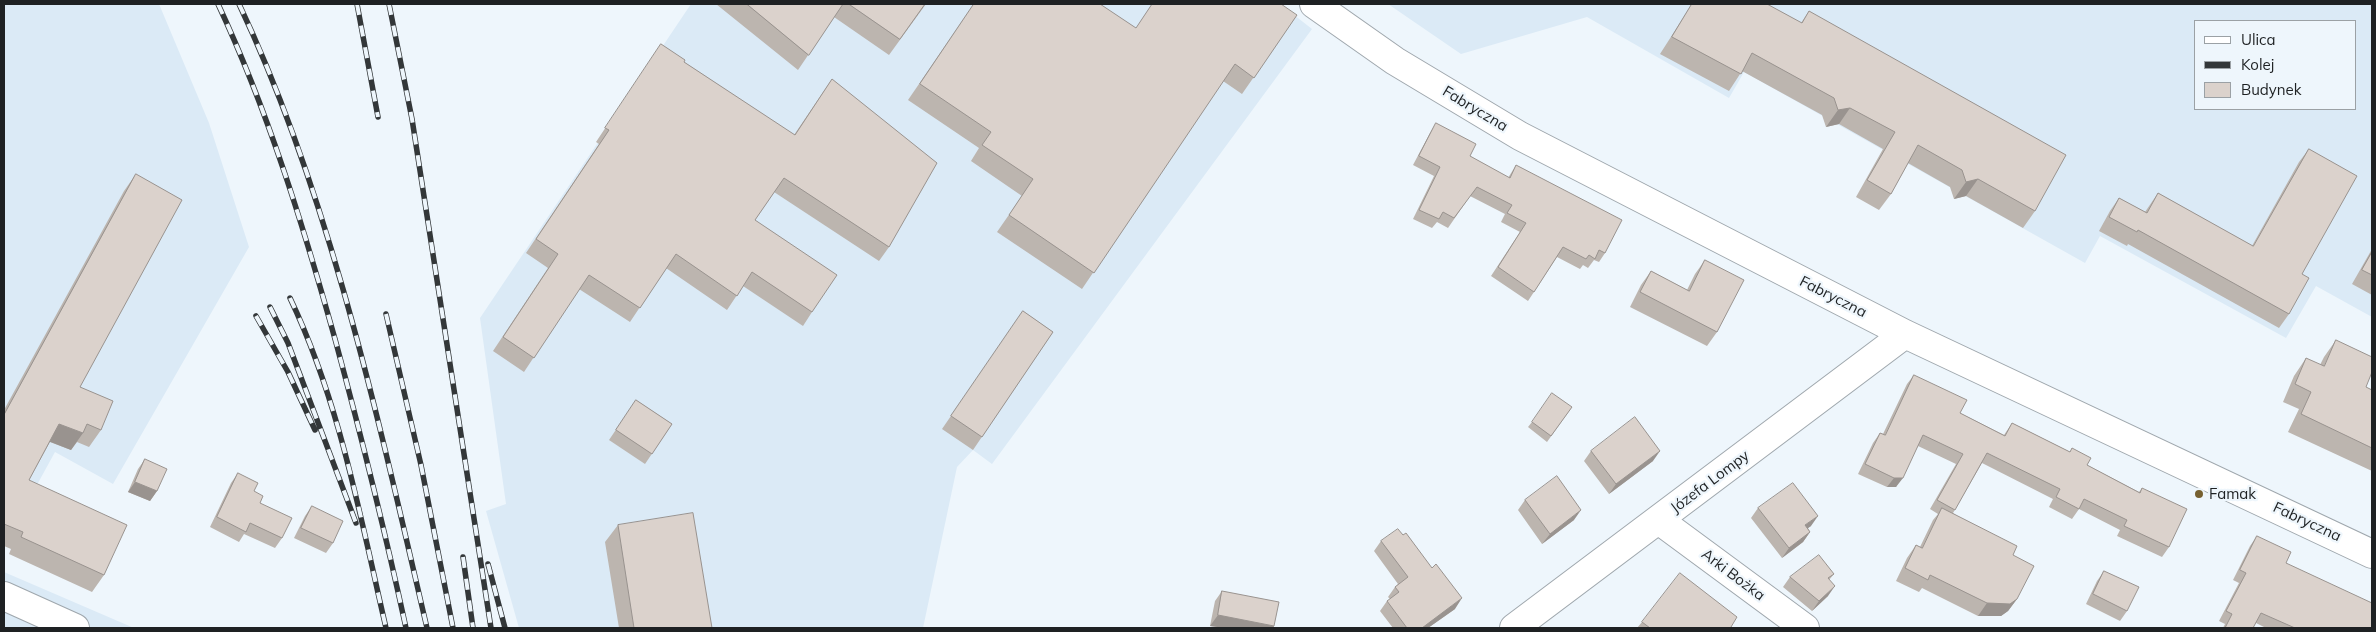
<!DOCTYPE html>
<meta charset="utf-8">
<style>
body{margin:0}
#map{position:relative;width:2376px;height:632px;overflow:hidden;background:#eef6fc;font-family:Mulish,sans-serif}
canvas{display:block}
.frame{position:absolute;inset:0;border:5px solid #1e2123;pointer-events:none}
.legend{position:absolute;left:2194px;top:20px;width:162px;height:90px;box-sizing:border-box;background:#eef6fc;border:1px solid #9ba1a5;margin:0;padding:6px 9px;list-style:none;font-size:15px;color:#1e2123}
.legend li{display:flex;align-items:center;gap:10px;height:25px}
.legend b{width:25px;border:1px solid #9ba1a5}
</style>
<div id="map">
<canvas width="2376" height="632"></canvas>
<div class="frame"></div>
<ul class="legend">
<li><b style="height:6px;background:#fff"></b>Ulica</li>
<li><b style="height:6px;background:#333739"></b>Kolej</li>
<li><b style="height:14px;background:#dbd2cc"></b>Budynek</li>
</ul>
</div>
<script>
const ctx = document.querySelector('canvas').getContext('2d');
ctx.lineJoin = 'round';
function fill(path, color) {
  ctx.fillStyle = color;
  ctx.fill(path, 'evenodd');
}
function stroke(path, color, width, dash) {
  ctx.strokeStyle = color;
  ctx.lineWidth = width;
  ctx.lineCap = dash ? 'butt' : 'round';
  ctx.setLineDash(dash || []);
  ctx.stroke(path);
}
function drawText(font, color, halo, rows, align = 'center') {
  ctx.font = font + ' Mulish,sans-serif';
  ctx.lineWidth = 4.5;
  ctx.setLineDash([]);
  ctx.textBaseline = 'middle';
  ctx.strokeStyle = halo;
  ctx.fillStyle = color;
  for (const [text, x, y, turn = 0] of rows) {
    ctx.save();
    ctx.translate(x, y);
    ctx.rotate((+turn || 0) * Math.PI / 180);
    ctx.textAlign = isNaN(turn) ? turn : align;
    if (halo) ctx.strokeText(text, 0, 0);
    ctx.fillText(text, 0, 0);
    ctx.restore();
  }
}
fill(new Path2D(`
 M4,4H159L209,123L249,247L113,484L55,452L4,545Z
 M691,4H1280L1312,29L992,464L973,450L957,467L923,628H519L486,511L506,504L480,318Z
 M1388,4H2372V317L2316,286L2286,338L2100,236L2085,263L1744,72L1729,98L1587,17L1461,54ZM2195,21H2355V109H2195Z
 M4,572L134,628H4Z`), '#dbeaf6');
const minor = new Path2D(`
 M1314,4L1395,61L1520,136L1905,334L2372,554
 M1660,521L1805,628
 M4,596L75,628
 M1514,628L1905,334`);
stroke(minor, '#9fa7ad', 30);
stroke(minor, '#fff', 28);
const rail = new Path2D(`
 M218,4C268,111 303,225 335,339C361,435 385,531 406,628
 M239,4C330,196 379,422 427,628
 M357,4L378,117
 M389,4L412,119L491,628
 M290,298C340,403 360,516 386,628
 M270,307L288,343L356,523
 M386,314L421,465L453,628
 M256,316L288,372L315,430
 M463,557L473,628
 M488,564L505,628`);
stroke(rail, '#333739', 5.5);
stroke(rail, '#eef6fc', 4, [11]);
fill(new Path2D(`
 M716,4H926L889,55L834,17L798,70Z
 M974,4L1135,28L1297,15L1242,94L1223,81L1082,289L997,232L1022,196L971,161L979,148L908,100Z
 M1692,4H1767L1801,23L1809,11L2035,211L2023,228L1966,196L1954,199L1950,187L1908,163L1891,194L1879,210L1856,197L1883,149L1839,124L1826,127L1822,115L1742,71L1729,91L1660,54Z
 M661,44L684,62L794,135L832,79L889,247L879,261L774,192L755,220L812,312L803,326L743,286L727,310L666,268L630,322L579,289L524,372L493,351L548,268L526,253L599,144L596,142Z
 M1436,123L1470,156L1508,178L1516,165L1605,253L1599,262L1594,260L1588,268L1583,265L1580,269L1557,257L1528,301L1491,276L1520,232L1501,222L1505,214L1470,196L1448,228L1437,222L1432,228L1413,219L1434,176L1413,165L1430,133Z
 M2309,149L2302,274L2289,314L2279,328L2128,244L2127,246L2099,231L2110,211L2119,198L2145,212L2158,193L2252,246L2299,162Z
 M136,174L80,387L101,430L89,447L77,442L71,450L50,442L29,480L104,575L92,592L9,554L11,549L4,546V410L124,191Z
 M2372,249V295L2352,284Z
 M1705,260L1717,332L1707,346L1630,307L1641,285L1651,271L1687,290L1695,274Z
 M1023,311L1053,332L973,450L942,429Z
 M2336,340L2366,387L2372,390V471L2288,432L2299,409L2283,402L2294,376L2306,358L2320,365L2324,357Z
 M1914,375L1960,413L2004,435L2012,423L2070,452L2072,448L2087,465L2139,492L2142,488L2169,547L2162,557L2117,536L2120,530L2079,509L2072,519L2049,507L2053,499L1982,463L1953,513L2013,555L2017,599L2008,611L2001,616H1978L1922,588L1919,592L1896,581L1907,558L1916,545L1920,547L1933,520L1938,514L1930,509L1956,464L1918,446L1896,487H1887L1858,474L1873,443L1880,433L1883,434L1907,384Z
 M636,400L672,424L645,464L609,440Z
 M1572,407L1547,442L1528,427L1532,422Z
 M1591,451L1653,461L1609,494L1584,461Z
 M145,459L157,491L150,501L128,492L138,469Z
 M238,473L254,491L260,503L282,538L275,548L244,534L239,542L210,527L231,483Z
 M1525,500L1574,520L1542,544L1518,510Z
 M312,506L333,543L326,553L294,538L305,516Z
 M1758,508L1811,526L1808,528L1810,532L1803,542L1782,558L1751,518Z
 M618,525L712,628H619L605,542Z
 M2257,536L2286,563L2372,628H2266L2256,623L2253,628H2223L2225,624L2219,621L2239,583L2233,580L2250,546Z
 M1381,541L1455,609L1428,628H1393L1380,611L1387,601L1390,599L1388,597L1395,587L1398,584L1374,551Z
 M2104,571L2127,611L2120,621L2086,604L2097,581Z
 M1834,574L1829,580L1828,596L1812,611L1783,587L1790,577Z
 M1222,591L1274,626L1273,628H1225L1210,626L1215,601Z
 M1642,622L1731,627L1733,628H1637Z`), '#bcb5af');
fill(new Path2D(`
 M1850,108L1839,124L1826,127L1838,110Z
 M1978,179L1966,196L1954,199L1966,182Z
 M59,424L83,433L71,450L48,441Z
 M1660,451L1653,461L1609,494L1616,484Z
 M1894,478H1903L1896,487H1887Z
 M135,482L157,491L150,501L128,492Z
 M1581,510L1574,520L1542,544L1550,534Z
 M1818,516L1811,526L1798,535L1805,525Z
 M1810,532L1803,542L1782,558L1789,548Z
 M1835,586L1828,596L1812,611L1819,601Z
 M1462,598L1455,609L1428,628H1422Z
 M2017,599L2008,611L2001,616H1978L1987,603Z
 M1218,615L1274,626L1273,628H1225L1210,626Z`), '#99938f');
const building = new Path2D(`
 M747,4H843L809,55Z
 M849,4H925L900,39Z
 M974,4H1100L1136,28L1152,4H1281L1297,15L1254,78L1235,64L1094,273L1009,215L1033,179L982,145L991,132L920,84Z
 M1692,4H1767L1802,23L1809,11L2066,155L2035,211L1978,179L1966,182L1962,170L1918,145L1891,194L1867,180L1895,132L1850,108L1838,110L1834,98L1752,53L1741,74L1672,37Z
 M661,44L685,60L684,62L795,135L832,79L937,163L889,247L784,178L755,220L837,275L812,312L752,272L737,296L676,254L640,308L589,275L534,358L503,337L558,254L536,239L609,130L605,128Z
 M1436,123L1476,144L1470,156L1510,178L1516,165L1622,220L1605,253L1599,250L1595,259L1589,255L1586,259L1563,247L1534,292L1498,267L1526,223L1507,213L1512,205L1477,187L1454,218L1443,212L1439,219L1419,210L1440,167L1419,156Z
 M2309,149L2357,176L2302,274L2309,278L2289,314L2138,230L2137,232L2109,217L2119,198L2147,213L2158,193L2253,246Z
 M136,174L182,200L80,387L113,401L101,430L87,424L83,433L59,424L29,480L127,525L104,575L21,537L23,532L4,524V415Z
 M2372,252V275L2362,270Z
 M1705,260L1744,280L1717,332L1640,292L1651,271L1689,291Z
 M1023,311L1053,332L982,437L951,416Z
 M2336,340L2372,357V372L2366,387L2372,390V448L2301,414L2311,392L2295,384L2306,358L2324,366Z
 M1914,375L1967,400L1960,413L2005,436L2012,423L2070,452L2072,448L2091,458L2087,465L2140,493L2142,488L2187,509L2169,547L2124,526L2127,520L2084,499L2079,509L2056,497L2060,489L1987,453L1955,510L1937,500L1963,454L1923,435L1903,478H1894L1865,464L1880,433L1885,435Z
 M1552,393L1572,407L1551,436L1532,422Z
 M636,400L672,424L652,454L616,430Z
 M1635,417L1660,451L1616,484L1591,451Z
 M145,459L167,469L157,491L135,482Z
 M238,473L258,483L254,491L263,496L260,503L292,518L282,538L250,523L246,532L217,517Z
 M1557,476L1581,510L1550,534L1525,500Z
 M1793,483L1818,516L1805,525L1810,532L1789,548L1758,508Z
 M312,506L343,521L333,543L301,528Z
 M1942,508L2017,546L2013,555L2034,566L2017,599L2010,604L1987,603L1930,575L1928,580L1905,568L1916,545L1922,548Z
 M693,513L712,628H634L618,525Z
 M1398,529L1403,535L1406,533L1432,568L1436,564L1462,598L1422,628H1407L1387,601L1399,592L1395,587L1408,577L1381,541Z
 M2257,536L2291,552L2286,563L2372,603V628H2295L2261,613L2253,628H2225L2232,614L2226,611L2246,573L2240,570Z
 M1819,555L1834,574L1828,578L1835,586L1819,601L1790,577Z
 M2104,571L2139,587L2127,611L2093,594Z
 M1680,573L1737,617L1731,627L1733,628H1650L1642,622Z
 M1222,591L1279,602L1274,626L1218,615Z`);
fill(building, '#dbd2cc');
stroke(building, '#99938f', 1);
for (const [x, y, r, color] of [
 [2199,494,5,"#766030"]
]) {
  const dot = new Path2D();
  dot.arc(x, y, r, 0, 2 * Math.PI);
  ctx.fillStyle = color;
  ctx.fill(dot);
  stroke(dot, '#eef6fc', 2);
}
drawText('15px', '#1e2123', '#eef6fc', [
 ["Fabryczna",1475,109,31],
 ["Fabryczna",1833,297,27],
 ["Józefa Lompy",1710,482,-37],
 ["Fabryczna",2307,522,25],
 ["Arki Bożka",1733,575,37]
]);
drawText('15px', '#1e2123', '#eef6fc', [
 ["Famak",2209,494]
], 'left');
</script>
